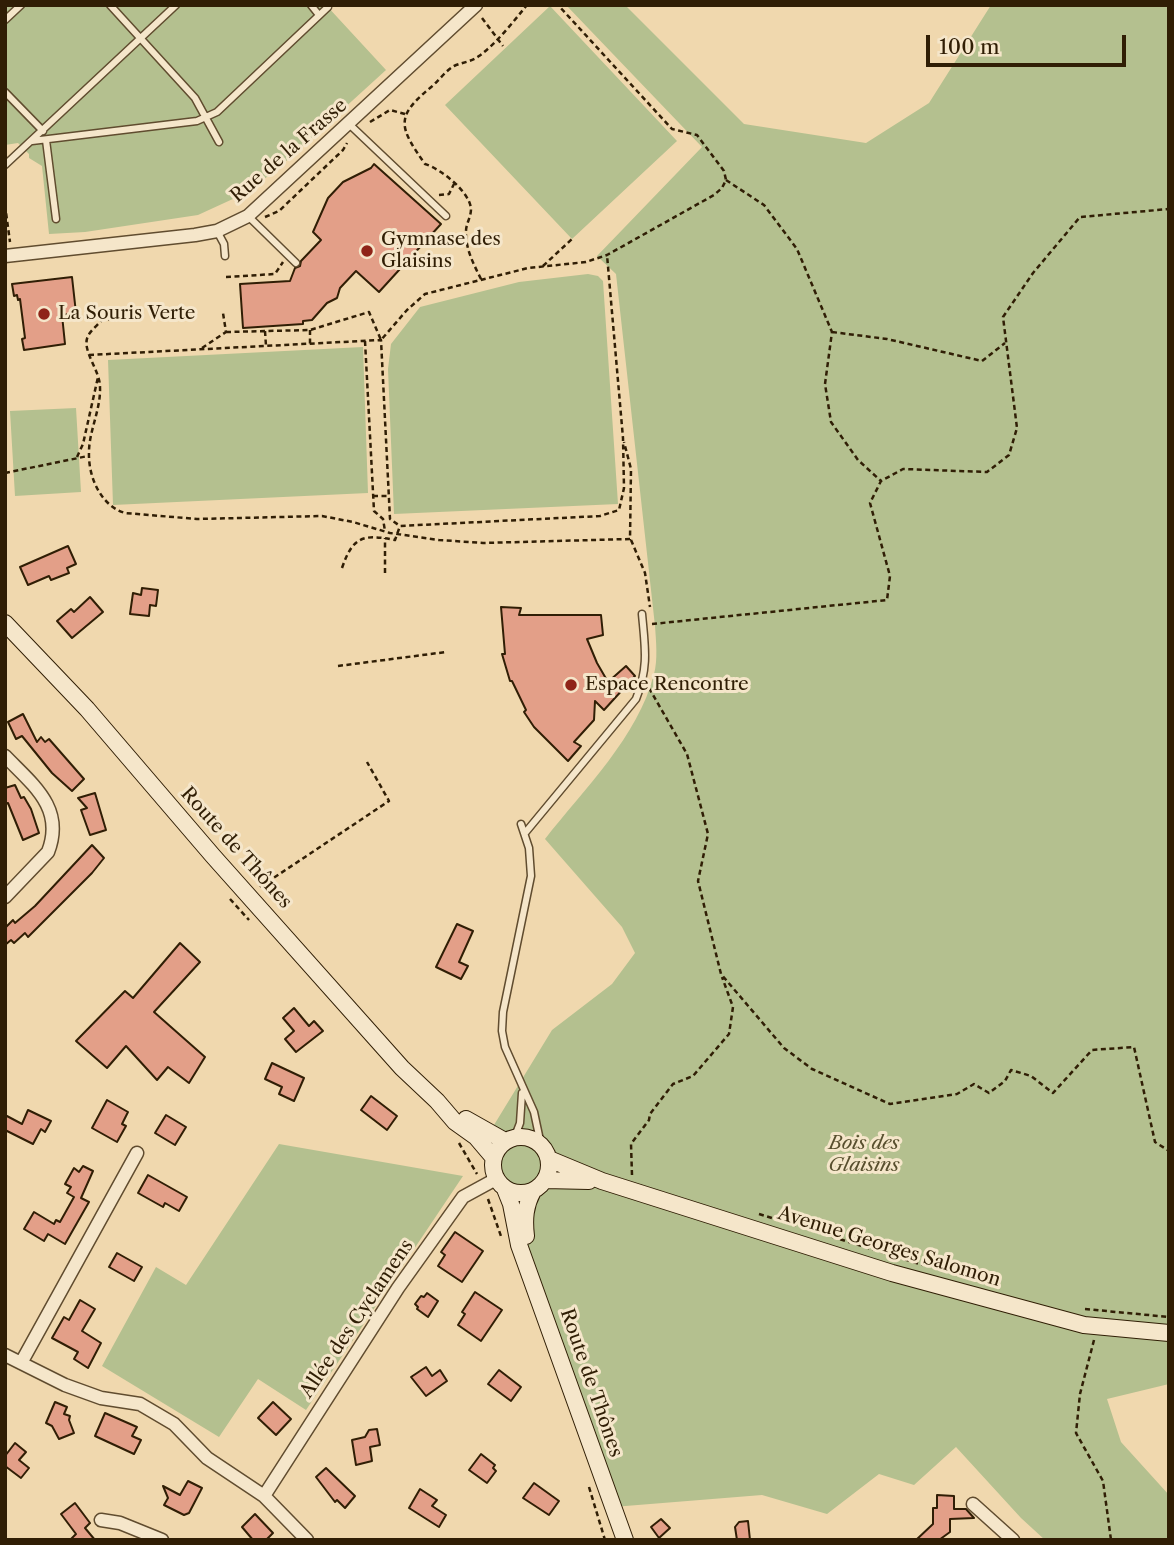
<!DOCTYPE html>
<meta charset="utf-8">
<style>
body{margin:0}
#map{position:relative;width:1174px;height:1545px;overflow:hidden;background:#f0d8ae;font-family:"Libre Caslon Text",serif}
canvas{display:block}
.frame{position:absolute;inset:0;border:7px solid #301e05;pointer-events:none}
.scale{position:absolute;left:926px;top:35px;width:200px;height:32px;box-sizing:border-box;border:4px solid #301e05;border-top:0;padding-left:9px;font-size:21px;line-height:24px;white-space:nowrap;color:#301e05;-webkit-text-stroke:5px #f5e6ca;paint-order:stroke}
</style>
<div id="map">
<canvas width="1174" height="1545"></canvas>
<div class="frame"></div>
<div class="scale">100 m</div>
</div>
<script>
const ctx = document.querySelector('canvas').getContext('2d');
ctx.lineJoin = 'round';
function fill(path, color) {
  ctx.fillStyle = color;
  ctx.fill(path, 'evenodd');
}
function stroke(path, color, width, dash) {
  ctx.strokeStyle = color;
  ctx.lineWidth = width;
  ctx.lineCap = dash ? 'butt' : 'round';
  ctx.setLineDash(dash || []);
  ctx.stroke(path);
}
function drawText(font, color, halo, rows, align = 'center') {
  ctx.font = font + ' "Libre Caslon Text",serif';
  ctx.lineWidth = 6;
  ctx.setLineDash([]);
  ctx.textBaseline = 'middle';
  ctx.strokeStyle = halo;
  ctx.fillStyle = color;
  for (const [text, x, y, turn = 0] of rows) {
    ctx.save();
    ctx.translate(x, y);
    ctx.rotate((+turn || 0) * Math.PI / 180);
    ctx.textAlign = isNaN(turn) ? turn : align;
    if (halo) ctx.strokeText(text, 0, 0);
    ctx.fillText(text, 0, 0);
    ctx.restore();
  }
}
fill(new Path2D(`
 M5,5H326L386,70L273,173L235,198L198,215L85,232L49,234L42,166L29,158V154L18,143L5,145Z
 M566,5H625L744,124L866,143L929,103L991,5H1169V1384L1107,1399L1121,1442L1169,1495V1540H1045L1021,1518L956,1447L914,1485L879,1474L827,1514L762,1495L613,1507L483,1143L552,1030L612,984L635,953L622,927L545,839C584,789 638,737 654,674C658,660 656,641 655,626L616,274L597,256L702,147Z
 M550,6L677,141L572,239L445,105Z
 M588,274L598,276L603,281L618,504L394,514L388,369L391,344L420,307L519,282Z
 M363,347L368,493L113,505L108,360Z
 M76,408L81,492L15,496L10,411Z
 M279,1144L463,1176L306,1410L258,1379L219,1437L102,1366L156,1267L186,1285Z`), '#b4c08f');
const building = new Path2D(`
 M374,164L441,224L379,292L356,271L340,288L337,298L327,303L312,320L303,321V324L243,328L240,284L290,281L295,268L300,266L301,261L321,240L313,232L328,198L343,182L371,168Z
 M72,277L76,313L62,315L65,344L24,350L22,339L25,338L20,299L18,300L17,295L14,296L12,284Z
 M68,546L76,564L67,568L69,573L51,580L49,576L28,585L20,567Z
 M142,588L158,590L156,606L150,605L149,616L130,614L133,593L141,595Z
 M90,597L103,612L72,638L57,621L71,609L74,612Z
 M501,607L521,608L519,615H601L603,635L587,639L597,663L608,682L626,666L635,676L604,710L595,701L594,720L574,742L581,746L568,761L534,727L524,712L526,710L512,681H510L502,654H505Z
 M23,714L37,742L41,737L45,742L49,739L84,779L72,791L52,773L22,736L16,739L8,722Z
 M15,785L21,798L24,797L31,809L39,833L23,840L8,803L5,804V788Z
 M95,793L106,830L90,835L81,810L87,808L78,798Z
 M92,845L104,858L92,873L28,937L25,933L14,943L11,940L5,945V928L13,920L15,923L35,906Z
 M457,924L473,931L459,962L468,966L461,979L436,967Z
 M180,943L200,962L154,1012L205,1057L189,1083L168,1067L157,1080L126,1046L107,1068L76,1041L125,991L133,998Z
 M294,1008L309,1026L314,1021L323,1031L296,1052L285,1039L294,1031L283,1018Z
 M272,1063L304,1078L294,1101L279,1094L282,1087L265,1079Z
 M371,1096L397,1116L387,1130L361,1110Z
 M107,1100L128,1112L122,1124L126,1126L117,1142L92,1128Z
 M28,1110L51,1121L45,1132L41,1129L33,1144L5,1130V1115L22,1124Z
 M166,1115L186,1127L175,1145L155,1133Z
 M83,1166L93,1171L81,1198L89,1202L65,1244L48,1234L44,1241L24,1229L34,1212L54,1224L56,1220L60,1222L74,1197L67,1193L71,1187L65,1184L74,1168L79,1172Z
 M148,1175L187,1197L179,1211L165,1203L163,1207L138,1193Z
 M455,1232L483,1251L462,1282L438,1266L445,1255L441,1252Z
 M117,1253L142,1267L134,1281L109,1267Z
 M475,1292L502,1310L481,1341L458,1325L465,1314L462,1312Z
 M427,1293L438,1301L428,1317L417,1309L418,1307L415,1304L421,1296L424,1297Z
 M80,1300L95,1309L82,1331L101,1343L88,1368L74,1359L78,1352L52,1338L64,1317L69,1320Z
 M426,1367L432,1376L440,1370L447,1381L426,1396L411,1377Z
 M499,1370L521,1387L511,1401L488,1384Z
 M55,1402L67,1407L64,1414L70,1416L69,1420L74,1433L59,1439L52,1426L46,1423Z
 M273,1402L291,1419L276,1435L258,1418Z
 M105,1413L137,1427L132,1436L141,1440L134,1454L95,1436Z
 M377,1429L380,1445L370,1447L372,1461L356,1465L352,1440L365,1437L369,1430Z
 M15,1443L26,1452L19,1460L29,1468L21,1478L5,1466V1456Z
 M481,1454L495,1465L493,1468L496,1471L487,1483L469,1470Z
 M326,1468L355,1496L345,1508L337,1500L335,1502L316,1477Z
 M188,1481L202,1488L189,1513L184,1515L164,1505L168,1498L163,1486L180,1495Z
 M534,1483L559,1501L549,1515L523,1498Z
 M420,1489L437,1500L432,1506L446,1515L439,1527L409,1508Z
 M937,1495L954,1496V1509H966L974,1518L950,1519V1532L939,1540H916L933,1524V1508H937Z
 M75,1503L90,1523L85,1528L95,1540H70L76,1534L61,1514Z
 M255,1514L273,1533L266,1540H253L242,1527Z
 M661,1519L670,1528L659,1538L651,1527Z
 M748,1521L750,1540H737L735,1527L739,1522Z`);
fill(building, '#e39f88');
stroke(building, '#301e05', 2);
const lane = new Path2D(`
 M110,5L195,98L219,142
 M311,5L319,15
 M5,20L21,5
 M5,92L43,131
 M349,124L446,216
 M46,140L56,219
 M32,141L197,121L217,112L328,7
 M5,165L176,5
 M248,216L296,263
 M217,231L224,244L225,256
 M521,824L529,848L531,876L503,1012L502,1031L505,1047L534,1112L541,1145
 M525,833L636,699C649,667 645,647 642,614
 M515,1136L520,1123L522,1093`);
const street = new Path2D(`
 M5,256L195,235L217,231L248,216L476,5
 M5,756C33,785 65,808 48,852L5,897
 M5,1355L65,1385L101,1398L140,1404L174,1424L207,1458L264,1496L307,1540
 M21,1363L137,1153
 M264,1496L398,1288L463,1197L496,1179
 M973,1504L1013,1540
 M101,1520L120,1523L162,1540`);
const secondary = new Path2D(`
 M5,623L87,709L213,856L402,1068L437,1101L455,1122L476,1137L493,1157
 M466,1119L505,1141
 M493 1165a28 28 0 1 1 56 0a28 28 0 1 1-56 0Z
 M549,1159L602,1181L892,1273L1084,1325L1169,1333
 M545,1180L589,1181
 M505,1189L511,1204L519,1245L625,1540
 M526,1236C524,1219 525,1206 533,1191`);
stroke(lane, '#604c2f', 9);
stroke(street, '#604c2f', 15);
stroke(secondary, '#301e05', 18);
stroke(new Path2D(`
 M482,18L503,46
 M370,122L390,110L405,114
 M726,180L764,205L797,249L832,332L825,384L831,422L858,460L881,481
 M439,195L449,194L454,184
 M5,205L10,242
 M265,217L279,211L343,150L347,143
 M543,266L572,239
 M226,277L275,274L283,262
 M481,279C474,265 465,248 466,231C466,224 471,217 471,209C470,192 441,169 425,164C399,127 395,117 430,88C438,82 445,71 454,66C463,62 471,62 479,56C497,43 513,22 527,5
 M113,319L102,320C98,325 91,330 88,336C81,350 100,370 100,387C101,409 89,431 89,452C88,477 101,506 125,513L197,519L322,516L353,522L390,533L439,540L483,543L630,539L631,469L624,442
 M310,330V344
 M265,331L266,346
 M226,332L310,330L369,312L381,340L407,310L425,294L528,268L586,262L607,255L714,195L722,188L726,180L724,171L697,135L672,129L558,5
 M832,332L887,339L982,361L1005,343
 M365,341L374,511L383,519L385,531
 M202,348L226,332L223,313
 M89,355L381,340L390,519L400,526L600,516L619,510L624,488L623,438L607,255
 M77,457L83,444L98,377
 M5,473L88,456
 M373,496H388
 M631,540L645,573L650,607
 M342,568C353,536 363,534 395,540L400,526
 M385,573V538
 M652,624L887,600L890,576L870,503L881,481L903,469L987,472L1009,455L1017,428L1003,317L1033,273L1080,217L1169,209
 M338,666L446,652
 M649,688L687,754L708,834L698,881L721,974L784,1048L812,1069L890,1104L957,1094L974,1084L989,1093L1005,1081L1011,1070L1031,1076L1053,1093L1092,1050L1134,1047L1155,1142L1169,1151
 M260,887L389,801L367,762
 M230,899L249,920
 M459,1143L477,1174
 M632,1175L631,1144L649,1120L650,1114L673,1084L693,1076L729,1034L733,1007L722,977
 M488,1199L502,1239
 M759,1214L923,1265
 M1085,1309L1169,1317
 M1094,1340L1080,1394L1076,1433L1103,1481L1111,1540
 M589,1487L605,1540`), '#301e05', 2.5, [5, 3.5]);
stroke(lane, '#f5e6ca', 6);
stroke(street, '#f5e6ca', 12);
stroke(secondary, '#f5e6ca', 16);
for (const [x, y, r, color] of [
 [367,251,7,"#8f2418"],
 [44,314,7,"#8f2418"],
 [571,685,7,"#8f2418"]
]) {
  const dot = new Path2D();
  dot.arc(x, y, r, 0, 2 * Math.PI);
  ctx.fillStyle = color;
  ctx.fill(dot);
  stroke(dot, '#f5e6ca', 2.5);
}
drawText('19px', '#301e05', '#f5e6ca', [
 ["Rue de la Frasse",289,151,-41],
 ["Route de Thônes",236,848,48],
 ["Avenue Georges Salomon",889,1247,17],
 ["Allée des Cyclamens",357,1319,-56],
 ["Route de Thônes",591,1383,71]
]);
drawText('19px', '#301e05', '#f5e6ca', [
 ["Gymnase des",381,240],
 ["Glaisins",381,262],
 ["La Souris Verte",58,314],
 ["Espace Rencontre",585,685]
], 'left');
drawText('italic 19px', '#584f2e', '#f5e6ca', [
 ["Bois des",864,1144],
 ["Glaisins",864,1166]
]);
</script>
